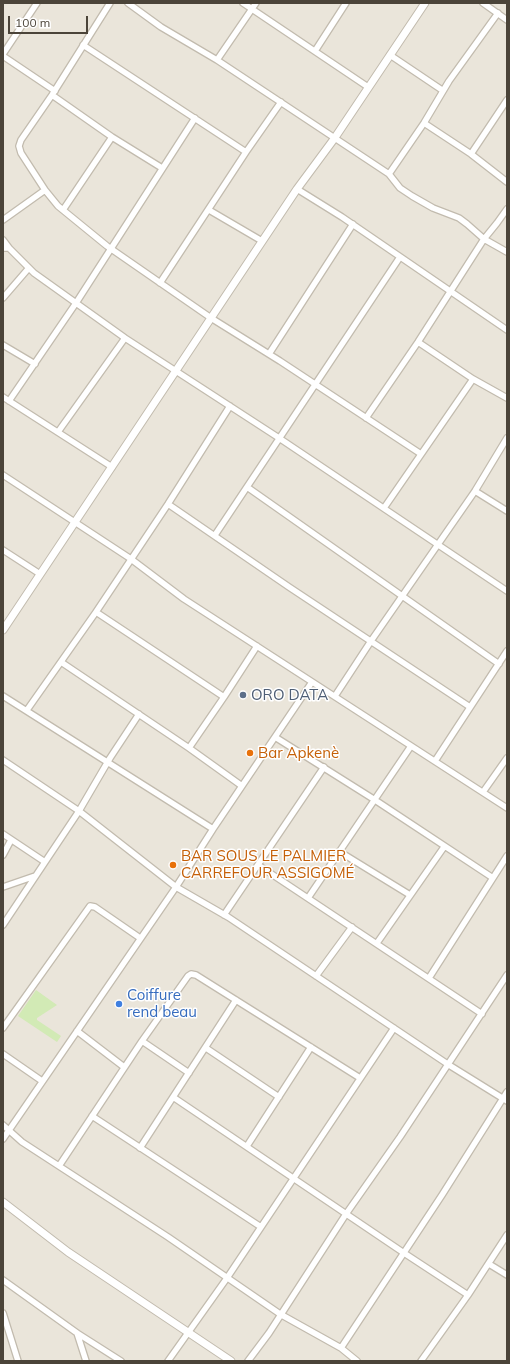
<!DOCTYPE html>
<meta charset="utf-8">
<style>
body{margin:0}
#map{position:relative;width:510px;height:1364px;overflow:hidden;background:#f6f3ec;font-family:Mulish,sans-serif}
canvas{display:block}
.frame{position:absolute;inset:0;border:4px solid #4b4439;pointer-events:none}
.scale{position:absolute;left:8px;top:16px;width:80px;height:18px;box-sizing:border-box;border:2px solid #4b4439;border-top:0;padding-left:5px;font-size:12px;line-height:14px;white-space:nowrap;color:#4b4439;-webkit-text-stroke:3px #fff;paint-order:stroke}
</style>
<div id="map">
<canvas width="510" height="1364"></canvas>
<div class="frame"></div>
<div class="scale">100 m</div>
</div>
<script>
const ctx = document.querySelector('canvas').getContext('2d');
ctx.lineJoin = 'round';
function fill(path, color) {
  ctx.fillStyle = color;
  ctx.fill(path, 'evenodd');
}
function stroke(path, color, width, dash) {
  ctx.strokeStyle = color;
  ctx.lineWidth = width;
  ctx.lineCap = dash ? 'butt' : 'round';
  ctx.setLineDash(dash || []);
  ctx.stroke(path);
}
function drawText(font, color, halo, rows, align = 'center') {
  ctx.font = font + ' Mulish,sans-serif';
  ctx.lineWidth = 3;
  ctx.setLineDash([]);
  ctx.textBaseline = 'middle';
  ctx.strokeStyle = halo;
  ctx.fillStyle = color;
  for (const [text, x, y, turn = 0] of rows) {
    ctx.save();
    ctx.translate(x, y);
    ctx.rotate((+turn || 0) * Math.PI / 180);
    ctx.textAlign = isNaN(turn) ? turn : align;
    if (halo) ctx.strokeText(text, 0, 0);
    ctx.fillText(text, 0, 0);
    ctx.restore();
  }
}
fill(new Path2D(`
 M3,3H507V1361H3Z`), '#eae5da');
fill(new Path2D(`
 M36,990L57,1005L37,1018V1020L61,1036L57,1042L18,1016Z`), '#d2eab5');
const minor = new Path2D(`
 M110,3L52,95L21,140L19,146L21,153L45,190L58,206L107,246L211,318L280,361L421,454
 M128,3L161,27L217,60L389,174L400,188L412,196L433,208L459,218L467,224L484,239L507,252
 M243,3L368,87
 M483,3L507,20
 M83,45L246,152
 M315,51L346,3
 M3,54L37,3
 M390,55L442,90
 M3,56L55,91
 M217,60L256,3
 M52,95L112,137L162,168
 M424,123L471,154L507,182
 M471,154L507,100
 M389,174L424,123L449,81L498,13
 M297,189L342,217L507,330
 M63,210L112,137
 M209,210L262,241
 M3,220L45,190
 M3,240L9,248
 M3,248H9L34,273L125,338L279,438L507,591
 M160,283L246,152L281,102
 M3,298L28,269
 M418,342L473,379L507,398
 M3,345L35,364
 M269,354L353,224
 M3,397L112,467
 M9,401L76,303L195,118
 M366,418L418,342L484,239L497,223L507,209
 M58,432L125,338
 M3,475L131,559L184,599L507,808
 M247,487L499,664
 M475,491L507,511
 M168,504L289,587L470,707
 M384,508L473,379
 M215,535L400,257
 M3,550L40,574
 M96,612L224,697
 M61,662L189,748L242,786
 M3,696L213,829
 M335,696L371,641L475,491L507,438
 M27,710L96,612L168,504L230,406
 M275,737L375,800L493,878
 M189,748L224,697L257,646
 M3,760L79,811L176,887L228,917L449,1065L507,1101
 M435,761L507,651
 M483,792L507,758
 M3,834L45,862
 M340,852L410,895
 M3,855L11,840
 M258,865L482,1014
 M3,887L35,876
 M308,898L411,746
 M224,915L324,767
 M3,925L79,811L110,758L139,714
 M377,943L444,847
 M316,976L352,927
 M429,978L507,856
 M3,1028L90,906L95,907L140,938
 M77,1031L124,1067
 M142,1041L189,1073
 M206,1048L279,1097
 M3,1054L42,1081
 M173,1097L404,1253L468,1295
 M92,1116L261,1227
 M3,1125L22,1142L168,1237L280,1314L341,1348L357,1361
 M3,1139L176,887L213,829L312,682
 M247,1146L311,1047
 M140,1148L236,1000
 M59,1166L142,1041L188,976L191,974L196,975L360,1078
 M489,1264L507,1275
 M3,1280L77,1333L121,1361
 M3,1313L18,1361
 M77,1333L86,1361
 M341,1348L442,1195L507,1092
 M168,1361L227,1278L394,1028
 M248,1361L269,1333L346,1214L400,1137L507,975
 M421,1361L468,1295L507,1235`);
const tertiary = new Path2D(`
 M3,630L297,189L334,139L425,3
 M3,1202L68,1252L231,1361`);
stroke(minor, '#c2bbae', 8);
stroke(tertiary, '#c2bbae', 9);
stroke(minor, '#fff', 5.5);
stroke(tertiary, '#fff', 7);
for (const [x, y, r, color] of [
 [243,695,4,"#5c6f8a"],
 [250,753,4,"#e8710a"],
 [173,865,4,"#e8710a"],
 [119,1004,4,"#3f7fe0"]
]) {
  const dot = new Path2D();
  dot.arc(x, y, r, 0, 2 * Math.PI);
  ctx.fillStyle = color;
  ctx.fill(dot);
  stroke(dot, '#fff', 1.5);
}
drawText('15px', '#4e5e75', '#fff', [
 ["ORO DATA",251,695]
], 'left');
drawText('15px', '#c56008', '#fff', [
 ["Bar Apkenè",258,753],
 ["BAR SOUS LE PALMIER",181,856],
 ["CARREFOUR ASSIGOMÉ",181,873]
], 'left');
drawText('15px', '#366cbe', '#fff', [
 ["Coiffure",127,995],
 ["rend beau",127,1012]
], 'left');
</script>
